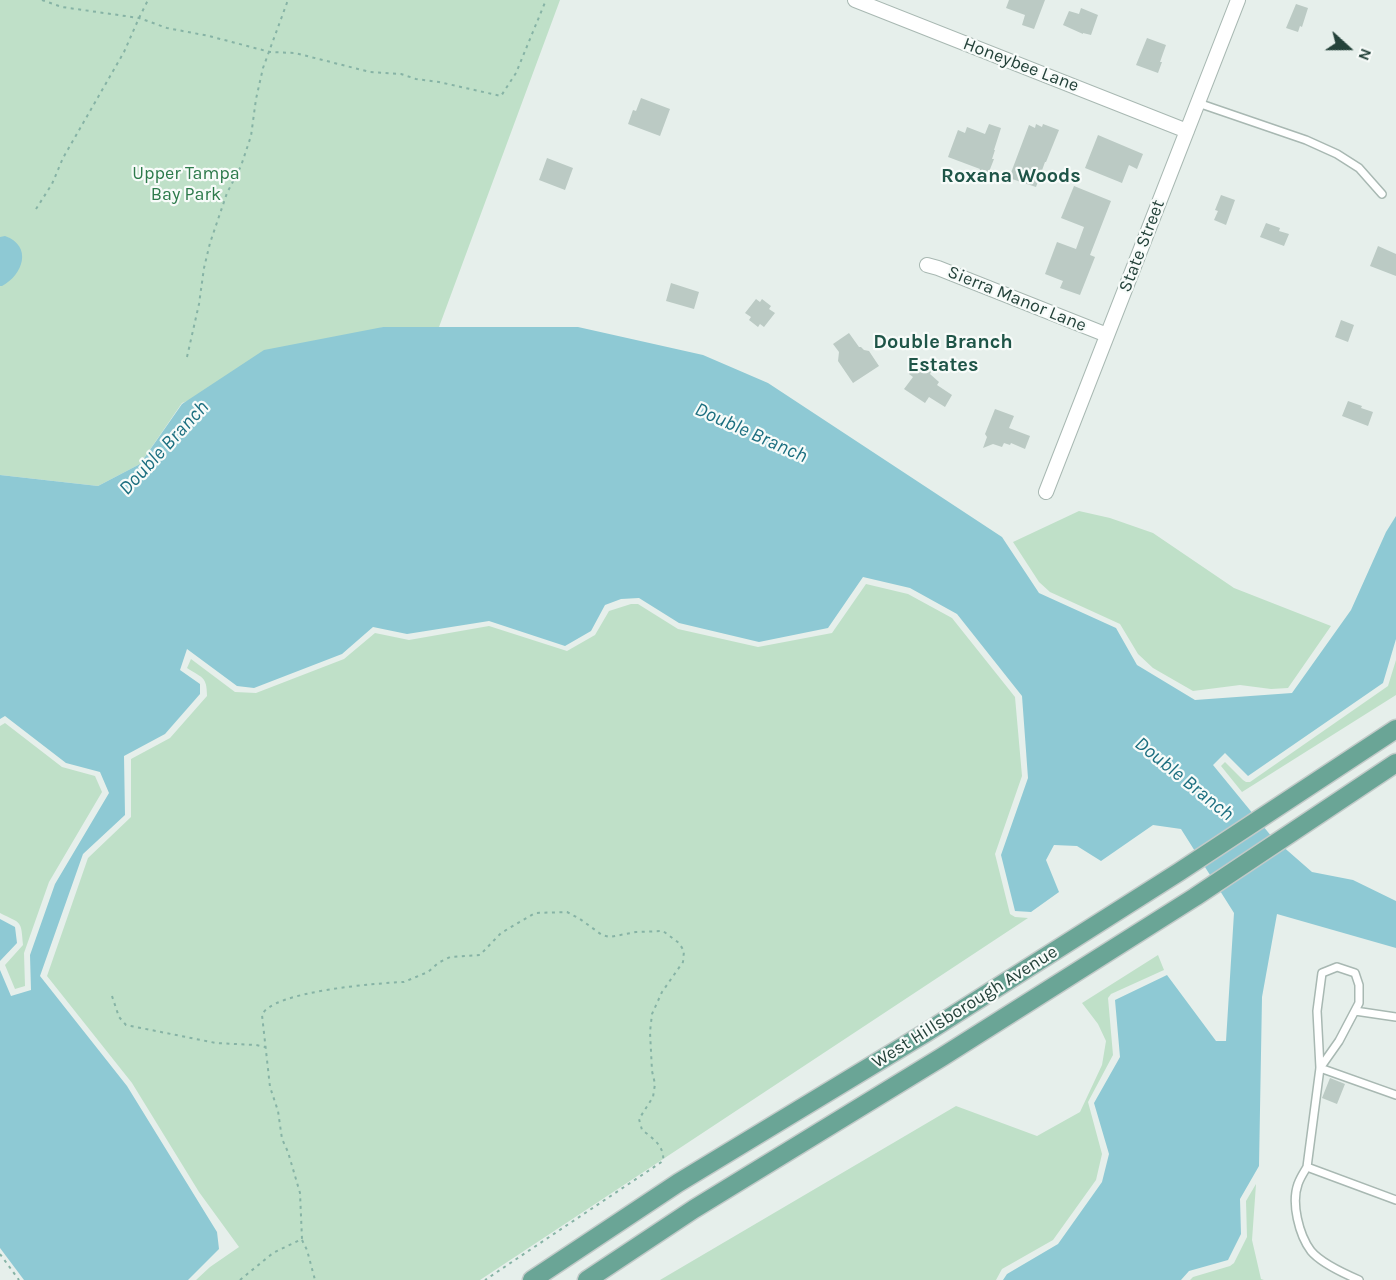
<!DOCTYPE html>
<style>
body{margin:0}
#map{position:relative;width:1396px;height:1280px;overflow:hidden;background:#e6efeb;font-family:Karla,sans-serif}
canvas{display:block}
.north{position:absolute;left:1318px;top:18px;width:60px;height:60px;-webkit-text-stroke:4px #f7fbf9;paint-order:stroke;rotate:111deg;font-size:16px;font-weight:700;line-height:24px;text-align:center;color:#24423a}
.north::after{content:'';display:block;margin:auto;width:21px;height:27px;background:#24423a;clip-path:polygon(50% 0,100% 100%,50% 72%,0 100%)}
</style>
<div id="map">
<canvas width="1396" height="1280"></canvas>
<div class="north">N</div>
</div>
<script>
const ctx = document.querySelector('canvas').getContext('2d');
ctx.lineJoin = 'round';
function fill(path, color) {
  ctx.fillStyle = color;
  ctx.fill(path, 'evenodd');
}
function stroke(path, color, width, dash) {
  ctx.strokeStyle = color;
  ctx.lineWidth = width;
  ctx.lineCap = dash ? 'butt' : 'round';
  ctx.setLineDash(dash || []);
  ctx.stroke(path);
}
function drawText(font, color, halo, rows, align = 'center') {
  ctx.font = font + ' Karla,sans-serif';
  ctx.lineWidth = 4.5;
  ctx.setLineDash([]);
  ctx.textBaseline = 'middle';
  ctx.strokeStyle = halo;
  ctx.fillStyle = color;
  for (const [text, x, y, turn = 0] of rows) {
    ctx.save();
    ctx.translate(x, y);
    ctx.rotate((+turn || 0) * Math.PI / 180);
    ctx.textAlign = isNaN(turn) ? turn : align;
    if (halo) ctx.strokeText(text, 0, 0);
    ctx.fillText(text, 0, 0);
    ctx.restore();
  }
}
fill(new Path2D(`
 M0,0H560L439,327H383L182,403L140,464L98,486L0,475Z
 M1079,511L1110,518L1153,533L1234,588L1331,626L1288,688L1271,689L1240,685L1193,691L1153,668L1138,654L1120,624L1050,592L1039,582L1013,542Z
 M866,584L908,594L952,618L1015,697L1022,776L995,854L1010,914L1015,917L1028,918L480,1280H196L210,1267L239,1247L199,1192L132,1083L47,976L88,858L131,817V759L170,738L207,696C207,676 202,678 187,668L191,659L235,692L256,693L344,659L375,633L409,640L489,626L567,651L595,635L609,611L631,604H638L678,629L758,647L832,633Z
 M1396,660V695L1242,792L1221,766L1225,762L1243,780L1246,782H1250L1388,686Z
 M5,723L62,767L95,776L102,792L49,882L24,953L25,986L15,989L5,965L23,945C21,920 22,924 0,913V726Z
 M1158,955L1164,970L1111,994L1108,998L1113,1055L1088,1102L1102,1154L1096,1180L1053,1240L1002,1269L996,1280H660L956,1106L1037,1136L1080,1112L1102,1065L1106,1041L1098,1024L1082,1003Z
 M1256,1184L1252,1240L1261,1279L1264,1280H1190L1193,1277L1230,1266L1234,1263L1247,1237L1246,1201Z`), '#bfe0c8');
fill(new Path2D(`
 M5,236C33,246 23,275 2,286H0V237Z
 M383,327H578L703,355L768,383L1002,537L1039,593L1116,628L1137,665L1195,700L1292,693L1351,610L1386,532L1396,516V639L1383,683L1248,776L1225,753L1213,765L1272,837L1312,872L1353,880L1396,901V948L1277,914L1262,997L1259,1166L1240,1199L1241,1234L1228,1260L1189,1271L1181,1280H1003L1007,1274L1058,1244L1102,1182L1109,1154L1094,1103L1120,1057L1115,1000L1167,975L1216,1041H1226L1234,913L1181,829L1153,825L1101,861L1077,846L1054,845L1046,860L1059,892L1031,912L1015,911L1001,855L1028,778L1022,696L957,614L910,588L863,577L828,628L759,642L679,623L639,598L621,599L605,605L591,631L565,646L489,621L407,634L373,627L342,654L254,688L237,686L187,649L180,670L200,684V694L165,734L124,756L125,815L83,854L40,976L127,1086L217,1232L219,1249L188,1280H24L0,1248V970L11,996L31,990L30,955L55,884L109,793L100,772L66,763L5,716L0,719V475L98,486L140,464L182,404L264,350Z
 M0,919L15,927L17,943L0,961Z`), '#8ec9d4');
fill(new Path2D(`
 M1009,0H1045L1034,29L1022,25L1025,15L1006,8Z
 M1296,4L1308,8L1302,27L1300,26L1298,32L1286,28Z
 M1081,8L1098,15L1091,35L1083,33V34L1063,25L1069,11L1079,14Z
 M1147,38L1166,45L1160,62H1162L1158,73L1136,65Z
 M641,98L670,109L660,136L628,124L633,110L636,111Z
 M989,124L1001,128L994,150H995L992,159H994L987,177L978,174L980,169L948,157L958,130L965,133L967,127L985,134Z
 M1036,124L1042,127L1043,124L1059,130L1046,162H1045L1036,187L1009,178L1029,125L1035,128Z
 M1098,135L1143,154L1137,169L1129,165L1122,183L1085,168Z
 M547,158L573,168L565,190L539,180Z
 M1074,186L1111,201L1090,255L1095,257L1080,295L1060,288L1063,281L1045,274L1057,242L1076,249L1084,227L1061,218Z
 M1221,195L1235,200L1226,225L1214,220L1218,211L1215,210Z
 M1266,223L1280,228L1279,231L1289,234L1284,246L1260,237Z
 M1378,246L1396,254V276L1370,266Z
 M671,283L699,292L694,309L666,301Z
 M756,299L760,302L762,299L771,306L769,309L775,313L764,327L760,324L758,327L749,320L751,317L745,313Z
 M1341,320L1354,325L1348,342L1335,337Z
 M849,333L859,347H861L864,350L869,351L879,366L853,383L838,361L839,352L833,344Z
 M918,361L932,370L930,374L939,382L937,385L952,395L945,407L929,397L925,403L904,389L913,377L909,374Z
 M1348,401L1362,406L1361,408L1373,412L1368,426L1342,416Z
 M995,409L1014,416L1009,428L1030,436L1025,449L1011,443L1010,445L1004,443L1002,447L993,444L983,448L987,437L985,434Z
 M1330,1078L1345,1084L1337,1104L1322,1098Z`), '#bbcac4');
const service = new Path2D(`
 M1198,103L1306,140L1337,154L1359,168L1382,194
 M1355,1011L1396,1017
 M1320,1068L1339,1041L1359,1003V985L1355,973L1337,967L1322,973L1317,1011L1320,1068L1307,1167L1396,1200
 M1320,1068L1396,1095
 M1307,1167C1304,1172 1300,1178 1298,1184C1291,1203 1299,1235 1311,1251C1321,1263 1345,1274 1359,1280`);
const minor = new Path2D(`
 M855,0L1187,131
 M927,265L938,268L1107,335
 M1046,492L1238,0`);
const primary = new Path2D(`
 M532,1280L678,1183L927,1032L1179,872L1396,729
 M587,1280L694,1209L942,1057L1195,897L1396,763`);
stroke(service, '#a8b8b2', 10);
stroke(minor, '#a8b8b2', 16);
stroke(primary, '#c2cac8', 21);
stroke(new Path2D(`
 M42,0L62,7L139,18L167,28L209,36L270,52L295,53L370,72L401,74L416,79L439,82L501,96L516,73L546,0
 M36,209L52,184L63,158L124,52L139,18L148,0
 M187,357L199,304L204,268L210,243L227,193L241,166L251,136L256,99L263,68L288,0
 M112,996L119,1017L126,1025L216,1043L256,1045L265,1047
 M302,1240L307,1250L315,1280
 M0,1254L19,1280
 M240,1280L273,1253L302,1239L300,1193L288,1152L282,1139L278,1111L270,1087L262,1015C272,991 379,983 404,982L428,972L438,963L450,957L480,955L501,933L535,913L567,912L580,919L602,935L610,937L636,932L663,931L679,943L684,951L683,962L662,992L652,1014L650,1032L652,1071L655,1084L653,1097L639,1119L642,1130C653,1138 665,1147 663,1161L485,1280`), '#86b3a5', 2, [3, 4.5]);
stroke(service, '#fff', 7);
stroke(minor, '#fff', 14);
stroke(primary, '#6aa596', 18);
drawText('18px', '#24423a', '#f7fbf9', [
 ["Honeybee Lane",1021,65,21],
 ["State Street",1142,246,-69],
 ["Sierra Manor Lane",1017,299,22],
 ["West Hillsborough Avenue",965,1007,-32]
]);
drawText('18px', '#2d7a4b', '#f7fbf9', [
 ["Upper Tampa",186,174],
 ["Bay Park",186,195]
]);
drawText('bold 20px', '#1f5548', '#f7fbf9', [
 ["Roxana Woods",1011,176],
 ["Double Branch",943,342],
 ["Estates",943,365]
]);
drawText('italic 20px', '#1c6f80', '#f7fbf9', [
 ["Double Branch",751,433,24],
 ["Double Branch",164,448,-47],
 ["Double Branch",1184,779,39]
]);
</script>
